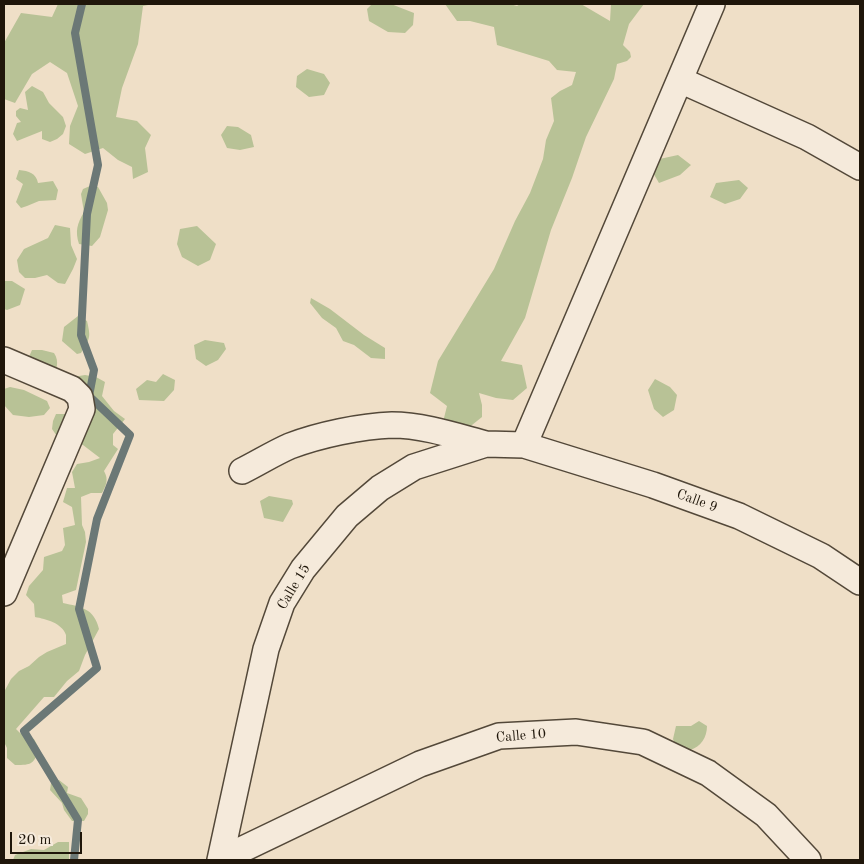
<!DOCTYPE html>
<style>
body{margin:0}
#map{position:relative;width:864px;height:864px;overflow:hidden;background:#efdfc7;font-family:"Old Standard TT",serif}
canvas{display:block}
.frame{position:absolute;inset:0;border:5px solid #1f160a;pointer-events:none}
.scale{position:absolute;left:10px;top:832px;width:72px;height:22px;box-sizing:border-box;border:2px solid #1f160a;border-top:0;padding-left:6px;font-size:15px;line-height:18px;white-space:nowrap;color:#1f160a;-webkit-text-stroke:4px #f5eadb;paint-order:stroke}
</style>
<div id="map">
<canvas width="864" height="864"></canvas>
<div class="frame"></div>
<div class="scale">20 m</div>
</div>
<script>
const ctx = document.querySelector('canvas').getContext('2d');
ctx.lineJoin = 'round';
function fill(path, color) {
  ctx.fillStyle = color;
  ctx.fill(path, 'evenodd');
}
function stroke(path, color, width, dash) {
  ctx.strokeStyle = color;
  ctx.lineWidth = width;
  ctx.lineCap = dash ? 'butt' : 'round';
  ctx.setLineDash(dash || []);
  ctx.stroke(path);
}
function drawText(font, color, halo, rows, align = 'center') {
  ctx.font = font + ' "Old Standard TT",serif';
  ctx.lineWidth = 4.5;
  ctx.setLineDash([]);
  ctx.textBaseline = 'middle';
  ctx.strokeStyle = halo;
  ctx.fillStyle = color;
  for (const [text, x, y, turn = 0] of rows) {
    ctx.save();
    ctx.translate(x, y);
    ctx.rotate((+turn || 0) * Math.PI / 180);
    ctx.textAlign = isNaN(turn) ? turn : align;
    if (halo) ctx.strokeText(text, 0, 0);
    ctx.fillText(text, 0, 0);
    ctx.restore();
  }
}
fill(new Path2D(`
 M58,4H153L143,6L138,44L122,88L116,117L137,121L151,135L145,148L148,172L133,179L132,167L118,160L103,148L85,154L69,144L70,126L78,106L67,73L50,62L32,74L15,103L4,99V43L21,13L52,17Z
 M372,4H391L414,13L413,25L405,33L388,32L369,21L367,9Z
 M445,4H510L517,6L520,4H581L610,21L611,4H644L629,24L623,45L630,52L631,57L627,61L617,64L614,79L586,137L572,178L551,230L525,318L501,361L522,365L527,388L513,400L496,398L479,393L482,405V417L462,433L443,422L447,406L430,393L438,361L494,269L515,221L530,193L543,159L546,140L554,121L551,98L560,91L572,85L576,72L557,70L549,61L497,45L494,27L470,21H457Z
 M307,69L324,74L330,83L324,95L309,97L296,87L297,76Z
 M32,86L43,92L49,103L63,117L66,126L63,134L57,139L50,142L42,139V131L17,141L13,134L17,123L21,122L16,116V111L20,108L28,110L25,92Z
 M227,126L238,127L251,135L254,147L240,150L227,148L221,135Z
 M678,155L691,165L680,175L659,183L652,171L655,160Z
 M19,170C29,171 36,173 38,183L53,181L58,190L56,200L39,201L27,206L21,208L16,202L23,184L16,179Z
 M739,180L748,188L740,199L725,204L710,197L716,183Z
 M90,186L98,187L107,203L108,210L100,237L92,246L79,244C75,231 77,224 84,212L81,194L83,189Z
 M55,225L70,228L71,245L77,259L73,269L65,284L58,283L47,275L35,278H25L19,272L17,260L24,249L48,238Z
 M197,226L216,244L210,260L198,266L182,257L177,244L180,229Z
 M4,281H12L25,289L20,305L7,310L4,309Z
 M311,298L330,309L364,335L385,348V359L371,358L354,345L343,341L336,328L322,318L310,303Z
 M78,316L87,321C91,338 90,338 81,353L77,354L62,341L64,327Z
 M205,340L224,343L226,349L218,360L206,366L196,359L194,345Z
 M32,350H42L54,353C60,362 56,370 53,380L28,359Z
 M163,374L175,380L174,390L164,401L139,400L136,389L147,380L156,382Z
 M85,375L96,377L105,382L102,396L114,411L125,419L113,434V445L118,449L104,471C109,480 106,485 102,493H91L81,497L82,525L85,532L86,542L76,590L62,595L63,603C81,607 94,608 99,629L85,655L79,671L67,681L54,697H44L16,729L20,733L34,739L40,750C32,764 33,765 15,765L7,758V748L4,742V692L11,679L19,671L29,666L39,657L47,652L66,644C66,641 66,638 66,635C62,623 46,619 35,617L34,604L26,595L29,586L43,570L44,557L62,551L65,545L63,528L75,525L72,507L63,502L67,488H75L72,472L77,464L89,462L100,458L83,445L61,442L52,429L53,421L56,414H68L71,410L73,377Z
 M655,379L670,387L677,395L674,410L663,417L654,409L648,390Z
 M10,387L24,390L47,401L50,408L44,415L29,417L13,415L4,405V389Z
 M269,496L292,500L293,504L283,522L264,518L260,501Z
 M699,721L707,726C707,737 701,747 690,750C687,751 681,750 677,751L673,739L676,726H691Z
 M59,780L68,787L67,793L81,798L88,809V814L84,821H72L64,810L62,803L50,790L51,783Z
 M58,842H69V860H13L15,855L31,849L44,850Z`), '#b8c296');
stroke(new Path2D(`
 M74,860L78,820L24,731L97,668L79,609L97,519L130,435L89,396L94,370L81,335L87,214L98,165L75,33L82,4`), '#6b7876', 8);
const minor = new Path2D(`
 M680,80L807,137L860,167
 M4,360L72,389L80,397L82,409L4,593
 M524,445L712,4
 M242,471C258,463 274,453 290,446C319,435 361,426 392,425C423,425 456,436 486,444
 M220,860L266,649L282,603L303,569L347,516L380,488L414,467L486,444L524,445L653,485L739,516L821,556L860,582
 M220,860L420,764L499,736L576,732L643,742L708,773L766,815L808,860`);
stroke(minor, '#534839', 28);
stroke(minor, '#f5eadb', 25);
drawText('14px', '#1f160a', '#f5eadb', [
 ["Calle 9",697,501,20],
 ["Calle 15",294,587,-59],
 ["Calle 10",521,736,-5]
]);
</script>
